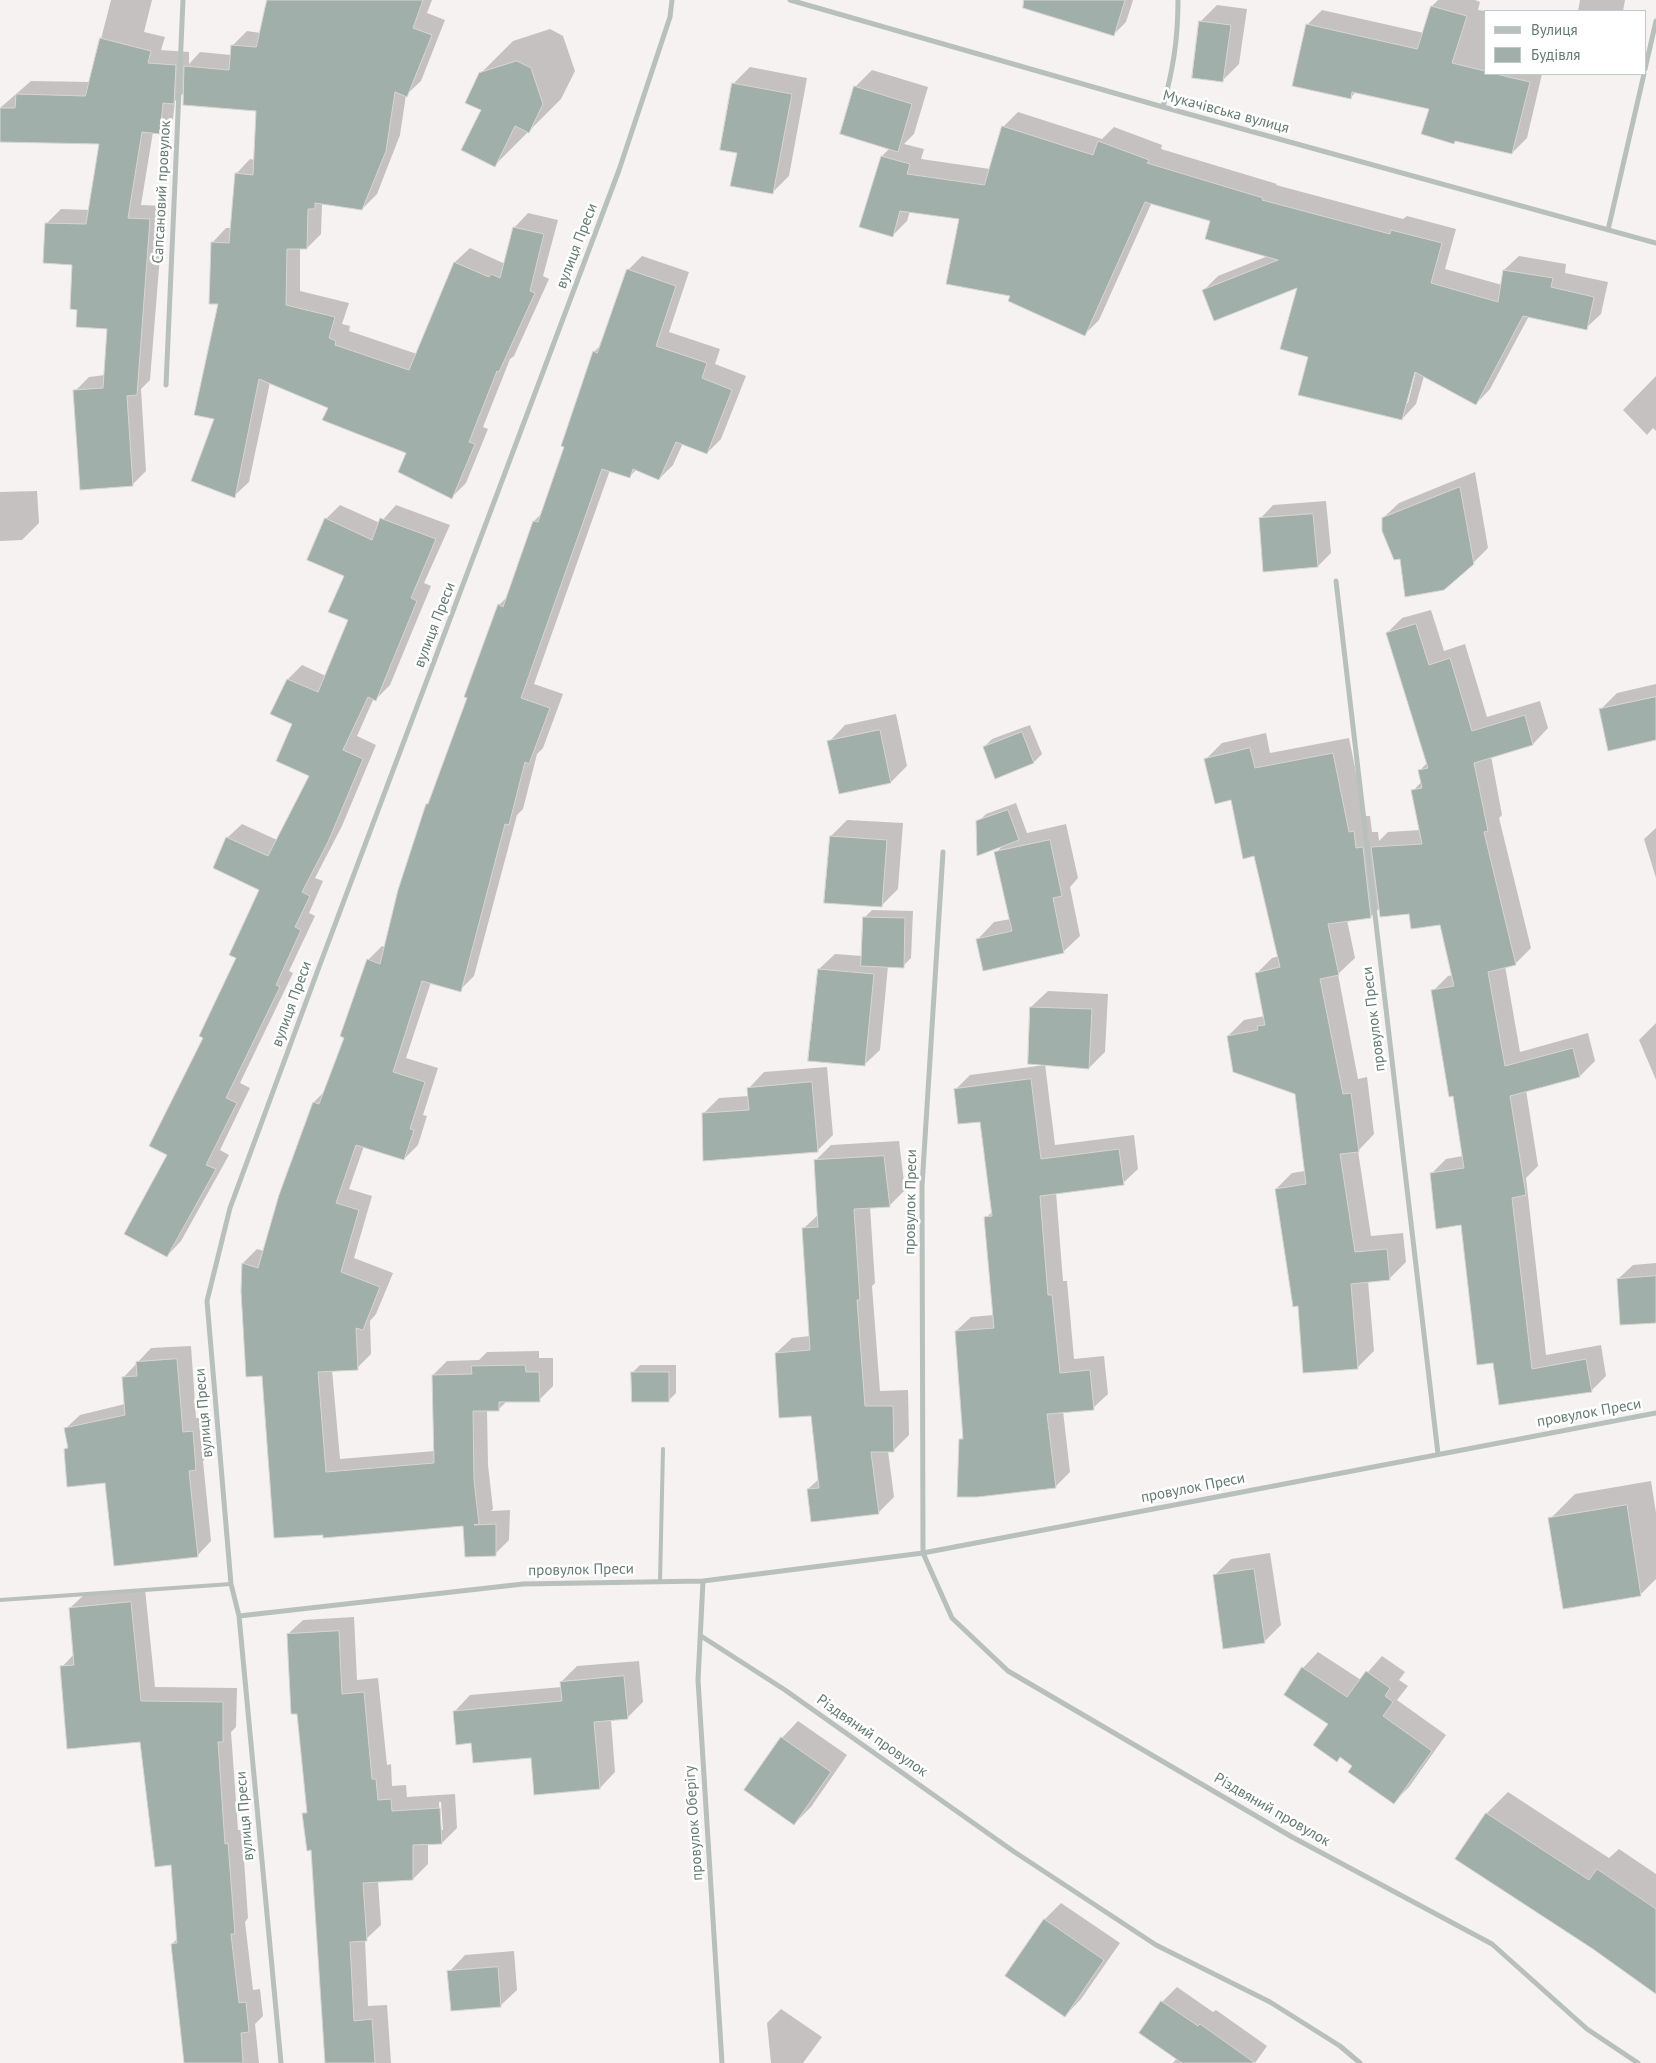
<!DOCTYPE html>
<meta charset="utf-8">
<style>
body{margin:0}
#map{position:relative;width:1656px;height:2063px;overflow:hidden;background:#f5f2f1;font-family:"PT Sans",sans-serif}
canvas{display:block}
.legend{position:absolute;left:1484px;top:10px;width:162px;height:65px;box-sizing:border-box;background:#fff;border:1px solid #c0cac6;margin:0;padding:6px 9px;list-style:none;font-size:15px;color:#617b71}
.legend li{display:flex;align-items:center;gap:10px;height:25px}
.legend b{width:25px;border:1px solid #c0cac6}
</style>
<div id="map">
<canvas width="1656" height="2063"></canvas>
<ul class="legend">
<li><b style="height:6px;background:#b7c0bc"></b>Вулиця</li>
<li><b style="height:14px;background:#a0afa9"></b>Будівля</li>
</ul>
</div>
<script>
const ctx = document.querySelector('canvas').getContext('2d');
ctx.lineJoin = 'round';
function fill(path, color) {
  ctx.fillStyle = color;
  ctx.fill(path, 'evenodd');
}
function stroke(path, color, width, dash) {
  ctx.strokeStyle = color;
  ctx.lineWidth = width;
  ctx.lineCap = dash ? 'butt' : 'round';
  ctx.setLineDash(dash || []);
  ctx.stroke(path);
}
function drawText(font, color, halo, rows, align = 'center') {
  ctx.font = font + ' "PT Sans",sans-serif';
  ctx.lineWidth = 5;
  ctx.setLineDash([]);
  ctx.textBaseline = 'middle';
  ctx.strokeStyle = halo;
  ctx.fillStyle = color;
  for (const [text, x, y, turn = 0] of rows) {
    ctx.save();
    ctx.translate(x, y);
    ctx.rotate((+turn || 0) * Math.PI / 180);
    ctx.textAlign = isNaN(turn) ? turn : align;
    if (halo) ctx.strokeText(text, 0, 0);
    ctx.fillText(text, 0, 0);
    ctx.restore();
  }
}
fill(new Path2D(`
 M111,0H152L144,32L165,37L161,50L189,52V64L200,52L231,55L232,46L247,31L261,33L268,0H432L427,13L445,20L421,81L406,95L400,135L377,194L362,209L322,203L321,234L307,248H300V291L349,303L342,324L350,326L349,331L417,354L455,262L470,248L503,263L506,261L514,228L528,213L558,220L543,276L549,279L514,356L510,359L483,427L488,429L466,483L452,497L407,452L330,408L270,382L249,482L234,496L216,418L220,303L212,243L226,228H231L236,174L250,159L255,160L257,109L185,92L175,101L173,119L159,133L153,132L141,205L164,206L150,380L141,389L146,471L132,485L75,391L89,377L105,375L108,328L78,308L73,264L47,223L61,209L90,210L100,143L0,141V108L31,81L90,82Z
 M1048,0H1133L1126,22L1114,34Z
 M1438,0H1475L1480,2L1478,10L1485,11V74H1542L1527,138L1512,153L1457,140L1453,143L1430,108L1356,92L1350,98L1307,25L1322,10L1424,33L1432,6Z
 M1580,0H1625L1623,11H1578Z
 M1217,5L1247,9L1239,64L1223,80L1200,22Z
 M550,29L563,36L575,71L561,99L495,165L483,109L480,74L513,41Z
 M750,67L807,78L789,176L772,193L739,152L734,83Z
 M872,70L928,87L914,134L904,144L924,149L921,159L990,169L1003,127L1018,112L1102,139L1114,127L1162,145L1161,149L1277,184L1276,185L1403,219L1407,216L1456,229L1445,269L1502,285L1504,270L1519,256L1566,264L1565,273L1608,282L1601,314L1586,328L1529,316L1490,389L1476,404L1424,376L1416,404L1402,419L1310,356L1299,286L1204,290L1218,276L1268,256L1212,221L1152,202L1099,320L1085,334L961,218L910,211L907,221L893,235L882,156L890,148L855,87ZM1415,366L1417,367L1408,403H1405Z
 M642,256L689,272L669,332L720,349L715,364L746,376L721,439L707,453L683,443L673,465L659,479L637,469L630,476L610,470L534,684L563,694L543,748L537,754L523,809L517,815L474,976L460,990L431,982L406,1058L438,1068L423,1115L427,1116L418,1145L404,1159L364,1146L349,1189L372,1196L354,1258L393,1273L376,1314L370,1321L371,1354L357,1368L332,1370L340,1459L435,1451L433,1375L447,1361L479,1360L487,1352L539,1351V1358H553V1386L539,1400L507,1401L499,1409L487,1410L488,1465L493,1509L491,1511L510,1510L509,1540L495,1554L464,1524L325,1537L263,1374L242,1291L243,1263L257,1249L264,1251L280,1195L314,1102L326,1090L346,1037L368,960L382,946L385,947L427,804L431,799L468,698L499,605L509,595L534,521L543,512L565,446L594,352L602,344L628,270Z
 M1656,376V431L1653,428L1647,435L1623,410Z
 M1475,472L1488,548L1473,563L1401,558L1383,518L1399,503Z
 M37,491L39,523L22,540L0,541V492Z
 M1326,501L1331,553L1318,566L1264,571L1260,519L1273,505Z
 M340,505L380,523L396,505L450,525L424,583L431,586L390,685L376,699L374,698L357,736L376,745L342,826L315,878L323,881L309,913L315,916L289,971L293,973L240,1083L250,1088L220,1150L229,1155L181,1241L167,1256L168,1154L205,1038L238,958L260,890L227,838L242,824L277,840L310,775L294,723L272,713L288,679L302,665L326,676L349,620L345,575L326,519Z
 M1431,610L1444,651L1465,644L1487,717L1540,701L1548,728L1533,744L1491,756L1502,815L1499,818L1531,948L1516,963L1505,966L1520,1052L1588,1033L1595,1061L1580,1076L1526,1090L1538,1166L1526,1178L1546,1355L1601,1345L1606,1376L1591,1391L1494,1361L1462,1224L1431,1174L1446,1159L1463,1156L1454,1095L1433,991L1448,976L1453,975L1441,924L1410,912L1380,908L1370,917L1347,920L1355,958L1338,974L1358,1079L1367,1077L1374,1134L1358,1151L1371,1236L1403,1233L1406,1262L1390,1278L1368,1281L1374,1351L1358,1367L1299,1305L1276,1189L1292,1173L1305,1171L1296,1094L1228,1036L1244,1020L1265,1016L1256,974L1272,958L1279,956L1255,854L1232,798L1206,759L1222,743L1266,733L1270,753L1349,738L1365,816H1370L1372,832H1378L1379,841L1388,832L1420,830L1413,791L1422,781L1420,770L1428,762L1387,633L1402,618Z
 M1656,684V739L1600,710L1617,693Z
 M896,714L907,766L891,782L829,742L845,725Z
 M1030,725L1042,754L1034,762L984,747L992,739Z
 M1016,803L1027,833L1066,824L1078,878L1070,887L1080,936L1063,952L978,939L994,922L1011,919L996,853L1004,844L978,822L986,814Z
 M847,820L903,823L898,889L881,906L831,836Z
 M1656,828V878L1644,839Z
 M872,910L913,911L911,958L903,966H888L880,1050L864,1065L819,969L835,954L862,956L864,918Z
 M1048,991L1108,994L1105,1052L1089,1068L1045,1064L1055,1145L1134,1135L1138,1169L1123,1183L1056,1192L1063,1281H1067L1074,1359L1104,1356L1108,1394L1093,1408L1063,1411L1070,1472L1056,1486L960,1440L964,1436L956,1331L971,1317L994,1315L986,1218L993,1211L981,1121L955,1090L970,1075L1045,1065L1031,1007Z
 M1656,1023V1080L1639,1040Z
 M827,1067L833,1135L817,1151L703,1114L719,1098L749,1096V1088L764,1072Z
 M899,1141L905,1190L889,1206L870,1207L875,1283L872,1286L880,1391L908,1390L909,1435L894,1450L888,1451L894,1497L878,1513L808,1489L819,1479L812,1415L776,1353L792,1338L810,1336L803,1229L819,1214L816,1160L831,1145Z
 M1656,1263V1322L1618,1279L1633,1265Z
 M191,1346L196,1418L207,1417L210,1454L203,1461L211,1541L197,1556L66,1449L69,1446L65,1429L80,1415L125,1404L123,1378L151,1348Z
 M640,1365H676V1393L668,1401L632,1373Z
 M1651,1481L1656,1513V1579L1640,1595L1550,1519L1575,1494Z
 M1270,1553L1281,1625L1265,1641L1214,1576L1231,1559Z
 M145,1589L155,1687L237,1688L236,1727L231,1732L238,1830H242L248,1918L245,1922L253,1990L260,1989L263,2016L255,2024L259,2063H184L172,1944L178,1938L172,1863L141,1741L62,1667L74,1654L70,1608L85,1594Z
 M354,1617L357,1680L378,1678L387,1765L391,1764L392,1786L406,1785L407,1797L455,1794L457,1828L442,1843H428V1864L413,1879L378,1881L381,1925L365,1940L368,2006L387,2005L391,2063H326L312,1849L304,1814L308,1810L288,1634L303,1620ZM439,1802H441L443,1830H440Z
 M1318,1652L1361,1680L1382,1656L1405,1672L1399,1680L1408,1686L1397,1700L1446,1735L1409,1787L1394,1802L1354,1765L1341,1756L1337,1760L1330,1724L1303,1668Z
 M639,1661L643,1702L627,1718L611,1720L615,1772L600,1788L532,1756L473,1742L455,1711L470,1695L562,1687L561,1682L577,1666Z
 M798,1721L847,1755L811,1807L794,1824L782,1738Z
 M1508,1792L1609,1858L1619,1849L1656,1874V1993L1593,1948L1456,1859L1487,1813Z
 M1061,1903L1120,1943L1081,1999L1065,2016L1006,1975L1045,1919Z
 M514,1951L517,1990L500,2006L449,1972L465,1955Z
 M1177,1987L1213,2012L1216,2010L1267,2046L1255,2063H1173L1177,2058L1140,2033L1162,2002Z
 M781,2009L822,2037L803,2063H771L767,2023Z`), '#0003');
const building = new Path2D(`
 M267,0H423L413,28L432,35L407,97L395,92L386,151L362,210L315,203V209H308L307,249H287L286,305L335,317L329,338L336,341L335,345L409,370L454,262L489,277L491,274L500,278L513,227L544,234L530,291L535,293L499,372L497,371L469,442L475,444L452,499L398,472L406,453L322,420L328,408L259,379L235,498L191,481L214,419L194,415L218,304H209L211,242L229,243L235,173L253,175L256,111L183,105L184,66L229,70L231,45L256,47Z
 M1024,0H1125L1114,36L1023,8Z
 M1431,6L1467,16L1452,63L1485,71V74H1496L1530,82L1512,154L1455,141L1454,144L1421,134L1429,109L1352,92L1351,99L1292,86L1306,24L1417,49Z
 M1199,21L1231,25L1223,82L1192,78Z
 M100,38L151,51L148,63L176,65L174,104L163,103L160,134L142,132L128,218L150,219L137,395L127,396L133,486L80,490L73,390L103,388L107,329L76,327L77,310L70,309L72,265L43,263L45,223L86,224L99,144L0,142V108H15L16,94L85,96Z
 M517,61L531,68L543,104L529,133L515,126L495,167L461,150L481,110L465,103L479,73Z
 M732,83L792,94L773,194L730,186L737,153L720,150Z
 M854,86L912,104L898,152L840,134Z
 M1002,126L1093,155L1098,141L1149,160L1147,163L1263,198L1262,200L1390,234L1391,230L1442,243L1431,283L1498,302L1503,270L1553,278L1551,287L1594,297L1587,330L1523,316L1476,405L1415,372L1402,420L1298,395L1308,357L1280,349L1297,288L1214,321L1202,290L1278,260L1205,239L1210,221L1145,202L1085,336L1008,301L1010,296L946,284L959,219L900,211L893,237L859,227L881,156L910,164L907,174L984,185Z
 M627,269L676,286L656,346L707,363L702,378L732,390L707,454L676,442L659,480L633,469L630,478L602,469L521,698L550,708L529,764L525,762L509,825L505,824L461,992L422,981L393,1072L425,1082L410,1129L414,1130L404,1160L356,1145L336,1203L359,1210L341,1272L380,1287L363,1330L356,1328L358,1370L318,1372L326,1472L434,1463L432,1375L472,1374L471,1366L525,1365L526,1372H539L540,1402H499V1411H473L474,1480L479,1524L474,1525L496,1524V1556L465,1557L463,1526L323,1538V1535L274,1538L262,1376L246,1377L241,1291L242,1263L258,1268L279,1195L313,1102L319,1104L344,1038L340,1036L367,959L380,964L398,890L426,804H428L467,698L464,697L498,604L503,607L533,521L538,522L564,447L561,446L593,351L597,353Z
 M1460,487L1474,564L1444,590L1405,597L1400,559L1394,560L1382,531V518Z
 M1313,514L1318,567L1263,572L1259,518Z
 M325,518L372,540L380,518L436,539L411,598L417,601L376,701L368,697L343,750L363,759L328,842L302,892L310,896L295,927L301,930L276,985L280,987L226,1098L237,1103L206,1165L216,1169L167,1257L124,1234L167,1155L149,1146L203,1038L199,1036L236,958L229,955L259,890L213,868L226,837L268,856L309,776L276,761L292,724L270,714L287,679L318,692L348,620L328,612L344,576L307,560Z
 M1416,624L1429,665L1450,658L1472,731L1525,715L1533,745L1474,763L1488,831L1484,832L1516,965L1488,972L1505,1066L1573,1048L1580,1077L1510,1096L1526,1195L1512,1198L1532,1369L1586,1359L1592,1392L1499,1405L1493,1363L1477,1365L1461,1225L1436,1229L1430,1173L1464,1168L1453,1096L1449,1097L1431,990L1454,986L1440,925L1411,929L1409,914L1380,917L1371,847L1422,844L1411,790L1422,788L1418,770L1428,768L1386,633Z
 M1656,697V740L1608,751L1599,709Z
 M880,730L891,783L839,794L827,741Z
 M1022,732L1034,763L995,779L983,747Z
 M1250,748L1255,768L1333,753L1349,832L1354,831L1356,848L1363,847L1371,918L1328,924L1339,975L1320,979L1343,1094L1351,1093L1359,1152L1340,1154L1355,1252L1387,1249L1390,1280L1351,1284L1358,1369L1303,1373L1298,1306L1293,1307L1275,1189L1306,1184L1295,1094L1233,1072L1227,1036L1258,1030L1257,1026L1265,1025L1255,973L1280,967L1254,856L1243,859L1231,800L1215,804L1204,759Z
 M1008,810L1019,840L977,856L976,821Z
 M830,836L887,840L882,907L824,903Z
 M1050,840L1062,896L1053,898L1064,953L983,971L976,939L1012,931L994,852Z
 M863,917L905,918L904,968L861,966Z
 M818,969L874,974L865,1066L808,1061Z
 M1030,1007L1092,1009L1089,1069L1028,1064Z
 M1031,1079L1041,1159L1119,1149L1124,1185L1040,1196L1048,1295H1052L1060,1373L1090,1370L1094,1410L1047,1414L1056,1488L977,1497H957L959,1439H963L955,1331L994,1328L984,1217L992,1216L980,1122L958,1124L954,1089Z
 M812,1082L818,1152L703,1161L702,1113L749,1110L747,1088Z
 M884,1156L890,1207L854,1209L860,1300H857L865,1406H893L894,1452H871L879,1514L811,1522L807,1489L819,1488L811,1416L779,1418L775,1353L810,1350L802,1228L818,1227L814,1160Z
 M1656,1276V1323L1620,1325L1617,1279Z
 M177,1359L183,1432L193,1431L196,1470L189,1471L198,1557L114,1566L105,1483L67,1487L64,1449L68,1448L64,1428L125,1415L122,1377L137,1376L136,1362Z
 M631,1372H669V1402H632Z
 M1627,1505L1641,1596L1563,1609L1548,1518Z
 M1254,1569L1265,1643L1223,1649L1213,1575Z
 M131,1602L141,1701L223,1702V1742H218L225,1844L228,1843L235,1934H231L239,2003L246,2002L249,2032L241,2033L243,2063H184L171,1944L177,1943L171,1865L155,1867L140,1742L67,1749L60,1666L74,1665L69,1608Z
 M339,1631L342,1694L364,1692L372,1779H376L378,1800L391,1799L392,1811L440,1808L442,1844L413,1845V1880L363,1883L367,1941L350,1942L354,2021L372,2019L375,2063H325L311,1850L307,1851L302,1813H307L297,1714H291L287,1634Z
 M1302,1667L1347,1697L1366,1671L1390,1688L1385,1696L1393,1702L1383,1716L1432,1751L1394,1804L1348,1772L1352,1766L1340,1757L1337,1762L1313,1745L1328,1724L1284,1695Z
 M624,1676L628,1719L594,1722L600,1789L534,1795L531,1758L473,1763L471,1743L456,1745L453,1711L562,1701L560,1682Z
 M781,1737L831,1772L794,1825L744,1790Z
 M1486,1813L1589,1880L1597,1869L1656,1909V1994L1593,1949L1455,1859Z
 M1044,1919L1104,1960L1065,2017L1005,1976Z
 M498,1967L501,2007L451,2011L447,1971Z
 M1161,2001L1198,2026L1200,2024L1255,2063H1182L1139,2033Z`);
fill(building, '#a0afa9');
stroke(building, '#d6d4d4', 1);
stroke(new Path2D(`
 M660,1581L663,1449
 M0,1600L231,1584`), '#b7c0bc', 4);
stroke(new Path2D(`
 M790,0L1163,107L1656,243
 M1645,69L1656,21
 M1163,107C1173,69 1178,40 1178,0
 M1608,230L1644,74
 M166,385L183,0
 M1336,581L1438,1454
 M943,852L922,1186L923,1553L952,1618L1008,1671L1292,1837L1492,1944L1587,2029L1638,2063
 M703,1581L698,1680L722,2063
 M239,1616L523,1584L703,1581L923,1553L1656,1413
 M701,1636L785,1690L1013,1851L1156,1945L1270,2002L1340,2046L1360,2063
 M281,2063L239,1616L231,1584L207,1301L230,1208L319,967L619,170L670,17L672,0`), '#b7c0bc', 5);
drawText('15px', '#617b71', '#fff', [
 ["Мукачівська вулиця",1226,112,15],
 ["Сапсановий провулок",162,192,-87],
 ["вулиця Преси",577,246,-69],
 ["вулиця Преси",435,625,-69],
 ["вулиця Преси",292,1004,-70],
 ["провулок Преси",1374,1019,-97],
 ["провулок Преси",911,1202,-89],
 ["вулиця Преси",204,1413,-95],
 ["провулок Преси",1589,1413,-10],
 ["провулок Преси",1193,1488,-11],
 ["провулок Преси",581,1570,-1],
 ["Різдвяний провулок",872,1736,35],
 ["Різдвяний провулок",1272,1810,30],
 ["вулиця Преси",245,1816,-95],
 ["провулок Оберігу",694,1823,-94]
]);
</script>
